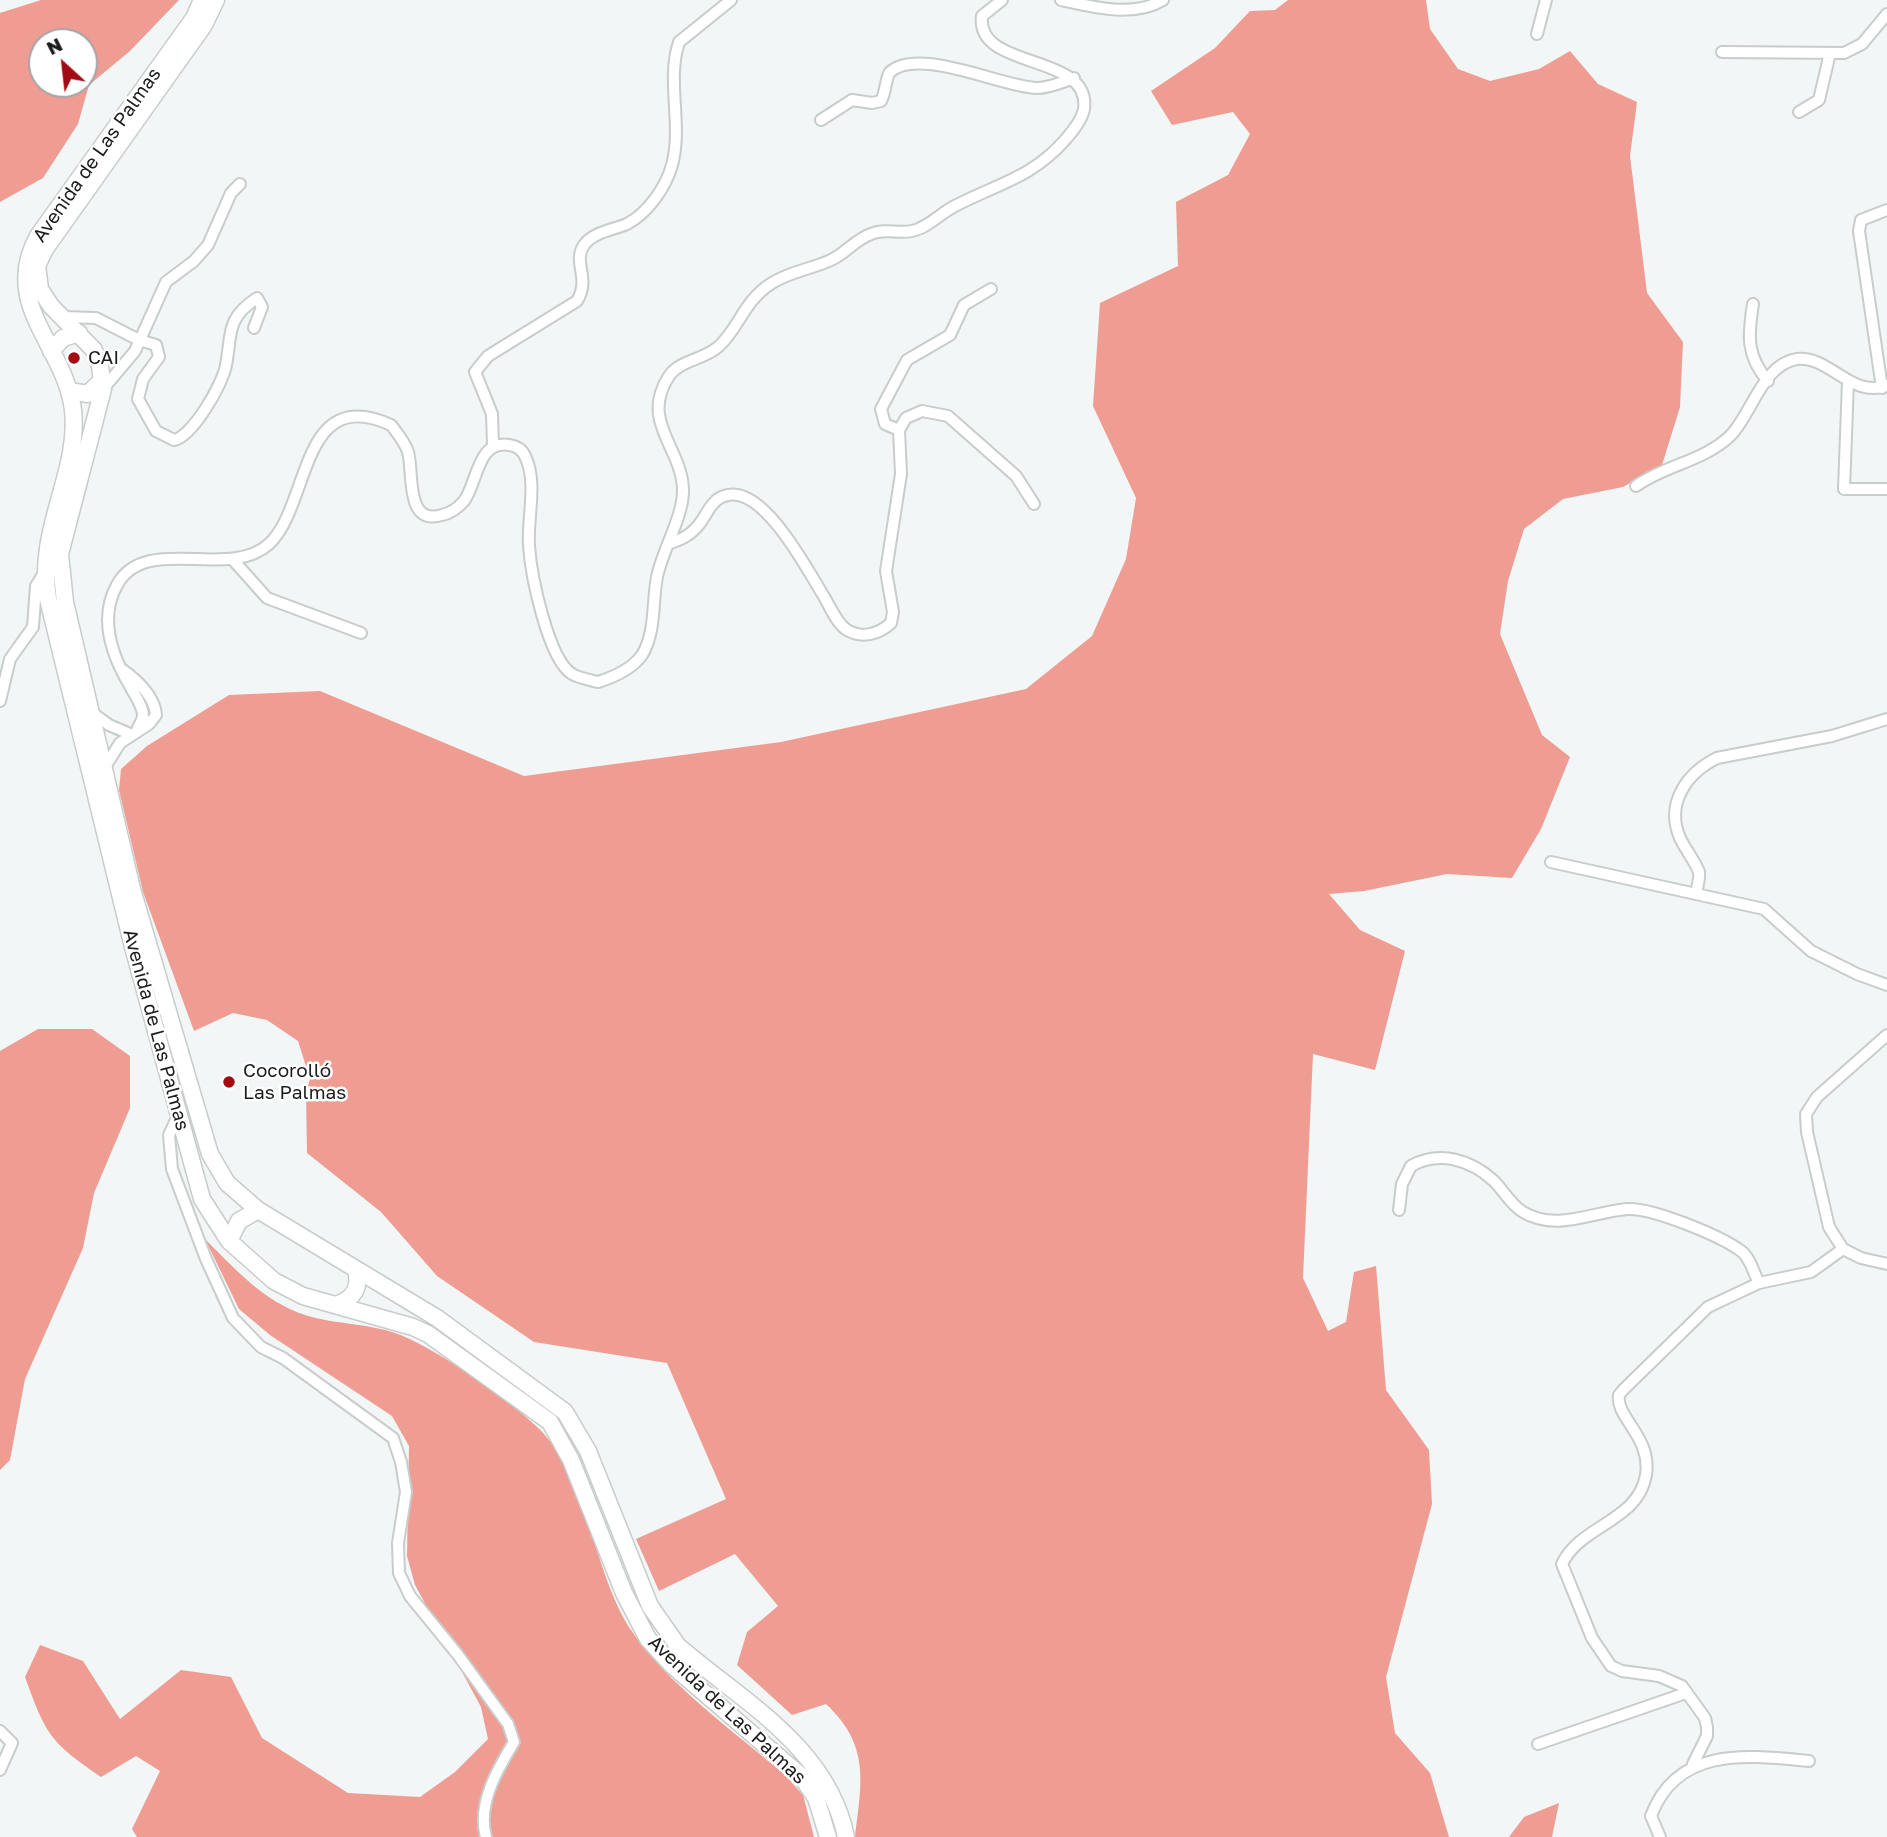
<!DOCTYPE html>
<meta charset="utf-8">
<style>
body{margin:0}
#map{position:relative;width:1887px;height:1837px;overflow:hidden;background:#f2f6f6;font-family:"Golos Text",sans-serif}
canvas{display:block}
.north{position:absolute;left:28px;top:28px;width:70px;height:70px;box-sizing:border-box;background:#fff;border:2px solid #a4a4a4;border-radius:50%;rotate:333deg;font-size:19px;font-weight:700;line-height:28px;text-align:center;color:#1b1c1c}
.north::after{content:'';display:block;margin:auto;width:24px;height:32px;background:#a30a13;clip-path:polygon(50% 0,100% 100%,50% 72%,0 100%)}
</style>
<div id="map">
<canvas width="1887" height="1837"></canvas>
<div class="north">N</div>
</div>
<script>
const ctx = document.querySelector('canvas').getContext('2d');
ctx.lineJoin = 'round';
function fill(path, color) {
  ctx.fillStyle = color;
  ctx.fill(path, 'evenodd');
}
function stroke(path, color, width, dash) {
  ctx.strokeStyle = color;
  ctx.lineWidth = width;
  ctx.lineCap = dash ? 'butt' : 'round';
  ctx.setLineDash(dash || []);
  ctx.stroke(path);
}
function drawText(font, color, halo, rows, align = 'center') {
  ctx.font = font + ' "Golos Text",sans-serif';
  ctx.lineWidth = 5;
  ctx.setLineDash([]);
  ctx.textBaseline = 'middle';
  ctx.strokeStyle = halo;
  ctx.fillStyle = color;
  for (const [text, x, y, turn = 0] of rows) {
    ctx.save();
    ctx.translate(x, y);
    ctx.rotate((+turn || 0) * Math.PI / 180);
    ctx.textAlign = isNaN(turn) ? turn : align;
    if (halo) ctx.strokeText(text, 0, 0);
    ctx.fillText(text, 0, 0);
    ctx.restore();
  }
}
fill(new Path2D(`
 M41,0H179L130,51L89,85L78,124L43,178L0,202V13ZM42,42H84V84H42Z
 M1288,0H1426L1430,29L1458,69L1490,81L1539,69L1570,51L1598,84L1637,102L1630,156L1647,293L1683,342L1680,407L1662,465L1623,487L1563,499L1524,529L1508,581L1500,634L1542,735L1570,757L1541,829L1512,878L1447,874L1364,891L1329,894L1360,930L1405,951L1375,1070L1313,1054L1303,1278L1328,1331L1346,1322L1354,1272L1376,1266L1386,1390L1429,1450L1432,1504L1386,1677L1395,1733L1430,1773L1449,1837H855C862,1782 870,1745 826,1704L792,1715L737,1665L747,1632L778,1606L735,1554L659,1591L636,1539L726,1499L667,1363L534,1342L437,1276L381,1212L307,1153L306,1093L310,1079L298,1041L267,1020L233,1013L194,1031L143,892L119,790L121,769L147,746L229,695L320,691L524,776L781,742L1026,689L1092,636L1126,559L1136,498L1093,406L1100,303L1178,266L1176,202L1228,175L1250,134L1233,112L1172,125L1151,91L1215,48L1250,11L1275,10Z
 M38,1029H92L130,1056V1108L94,1193L83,1248L25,1379L10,1460L0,1470V1051Z
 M205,1239C235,1269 263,1301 305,1315C336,1325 373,1323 403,1336C442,1353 504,1396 535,1425C590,1475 591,1569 631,1630C666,1683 736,1733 785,1775L803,1795L814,1837H137L132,1829L160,1771L136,1756L101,1777C50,1742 46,1735 25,1677L40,1645L83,1661L120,1719L181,1670L231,1677L262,1738L348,1793L420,1797L455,1772L488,1739L481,1707L415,1585L407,1556L409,1446L392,1416L270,1335L239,1309Z
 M1559,1803L1552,1837H1509L1524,1817Z`), '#ef9c93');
const street = new Path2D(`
 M1061,0C1093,7 1133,18 1163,0
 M1537,34L1546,0
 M1722,52L1844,53L1862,44L1887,14
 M1799,112L1819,100L1830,53
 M821,120L852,100L872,103L881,101C886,92 886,76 890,72C918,46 1002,87 1037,88C1050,88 1062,82 1074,78
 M1753,304C1748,335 1746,356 1768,381
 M62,317L96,318L139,340L156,345L159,357L143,379L138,399L156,431L174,440C192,437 223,384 226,365C232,335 225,319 257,298L262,307L254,328
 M1848,381L1844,489H1887
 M1882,388L1859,231L1861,220L1887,210
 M103,389L135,351L166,282L194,261L208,245L231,193L240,184
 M899,430L885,424L881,409L907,360L950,335L964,305L991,289
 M493,445L492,414L475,372L488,356L577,301C591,278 572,262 584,245C593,232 613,230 627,224C648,213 666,187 672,165C683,124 666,81 679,42L731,0
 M1636,486C1665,465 1705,461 1731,435C1752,413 1763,364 1797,359C1829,355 1853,400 1887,385
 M668,544C679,540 688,537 696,528C707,517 710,498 728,495C764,487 807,569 823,595C830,606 836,623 847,630C862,639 879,634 891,623L893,612L886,571L901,474L899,430L906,418L922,411L948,416L1016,476L1034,504
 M234,561L267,598L361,633
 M0,701L10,659L33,627L36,586L45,571
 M91,712L109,725L130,734
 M137,730C139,725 143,720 143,715C143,706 134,694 130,686C112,656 98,619 117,585C145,533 228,581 269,544C311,505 299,383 391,425C397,433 405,442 408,452C414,471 404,526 442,515C451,513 458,508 464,501C478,482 477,440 509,445C516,446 522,449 525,456C538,482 527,518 529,546C531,575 548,659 572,674C579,678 590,680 598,682C614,677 632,669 642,655C656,632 652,603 657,577C662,551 683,517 683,491C683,448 639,422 669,376C680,360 703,360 718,347C739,329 743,301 772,283C791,271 812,269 831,260C846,253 856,239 871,234C885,228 898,234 912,231C927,228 940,214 953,207C996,184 1032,178 1065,140C1073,131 1082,120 1084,109C1092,52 975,71 982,16L1002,0
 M105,767L120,743L149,724L156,715C155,697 137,680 123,670
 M1551,862L1764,909L1811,951L1857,974L1887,985
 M1696,894C1697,888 1700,878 1699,872C1695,861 1685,849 1680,838C1665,803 1687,773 1717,758L1832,736L1887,719
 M179,1114L169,1135L172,1169L206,1259L233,1318L261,1347L283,1358L393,1438L401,1462L406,1492L398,1543L399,1573L410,1596L458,1655L508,1724L514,1742C497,1770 477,1804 486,1837
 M1399,1210L1402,1184L1411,1166C1440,1150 1471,1160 1494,1181C1503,1190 1511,1205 1523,1212C1556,1232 1592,1212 1627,1209C1651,1207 1721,1236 1741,1251C1750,1257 1754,1274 1759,1283
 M1843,1249L1861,1258L1887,1264
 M0,1731L12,1743L0,1770
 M1538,1744L1686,1693
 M1693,1764L1707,1736V1727L1705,1718L1682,1686L1659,1676L1622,1671L1611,1666L1592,1638L1562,1564C1580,1525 1638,1522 1646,1475C1652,1437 1615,1417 1619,1395L1623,1390L1708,1307L1759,1283L1811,1272L1843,1249L1829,1227L1807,1132L1806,1114L1817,1097L1887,1035
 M1660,1837L1651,1816C1677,1746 1747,1755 1809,1761`);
const primary = new Path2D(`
 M202,0L194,18L38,236C0,305 65,345 73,410C80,472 36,530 48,599L133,947L202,1199L229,1241L274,1281L303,1296L413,1327L428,1334L550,1422L571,1460L624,1593L648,1639L673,1666L801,1776L816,1798L828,1837
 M216,0L204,25L45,249L37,266L40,289L51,306L94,350L100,366L103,389L60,554L65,602L132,889L210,1154L227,1183L258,1210L437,1318L565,1412L588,1451L650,1606L678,1646C743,1702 828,1747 846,1837
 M51,351L63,338L79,333
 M69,391L88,394L102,380
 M229,1241L239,1221L258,1210
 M335,1305C353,1300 361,1288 356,1270`);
stroke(street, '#c8cccb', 14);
stroke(primary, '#c8cccb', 19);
stroke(street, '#fff', 10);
stroke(primary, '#fff', 16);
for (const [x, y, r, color] of [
 [74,358,7,"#a30a13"],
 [229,1082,7,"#a30a13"]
]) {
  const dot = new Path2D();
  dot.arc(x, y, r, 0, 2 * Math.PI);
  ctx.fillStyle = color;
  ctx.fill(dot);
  stroke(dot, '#fff', 2.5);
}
drawText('19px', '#1b1c1c', '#fff', [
 ["Avenida de Las Palmas",97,155,-55],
 ["Avenida de Las Palmas",156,1030,75],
 ["Avenida de Las Palmas",727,1710,43]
]);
drawText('19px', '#1b1c1c', '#fff', [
 ["CAI",88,358],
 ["Cocorolló",243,1071],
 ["Las Palmas",243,1093]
], 'left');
</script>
